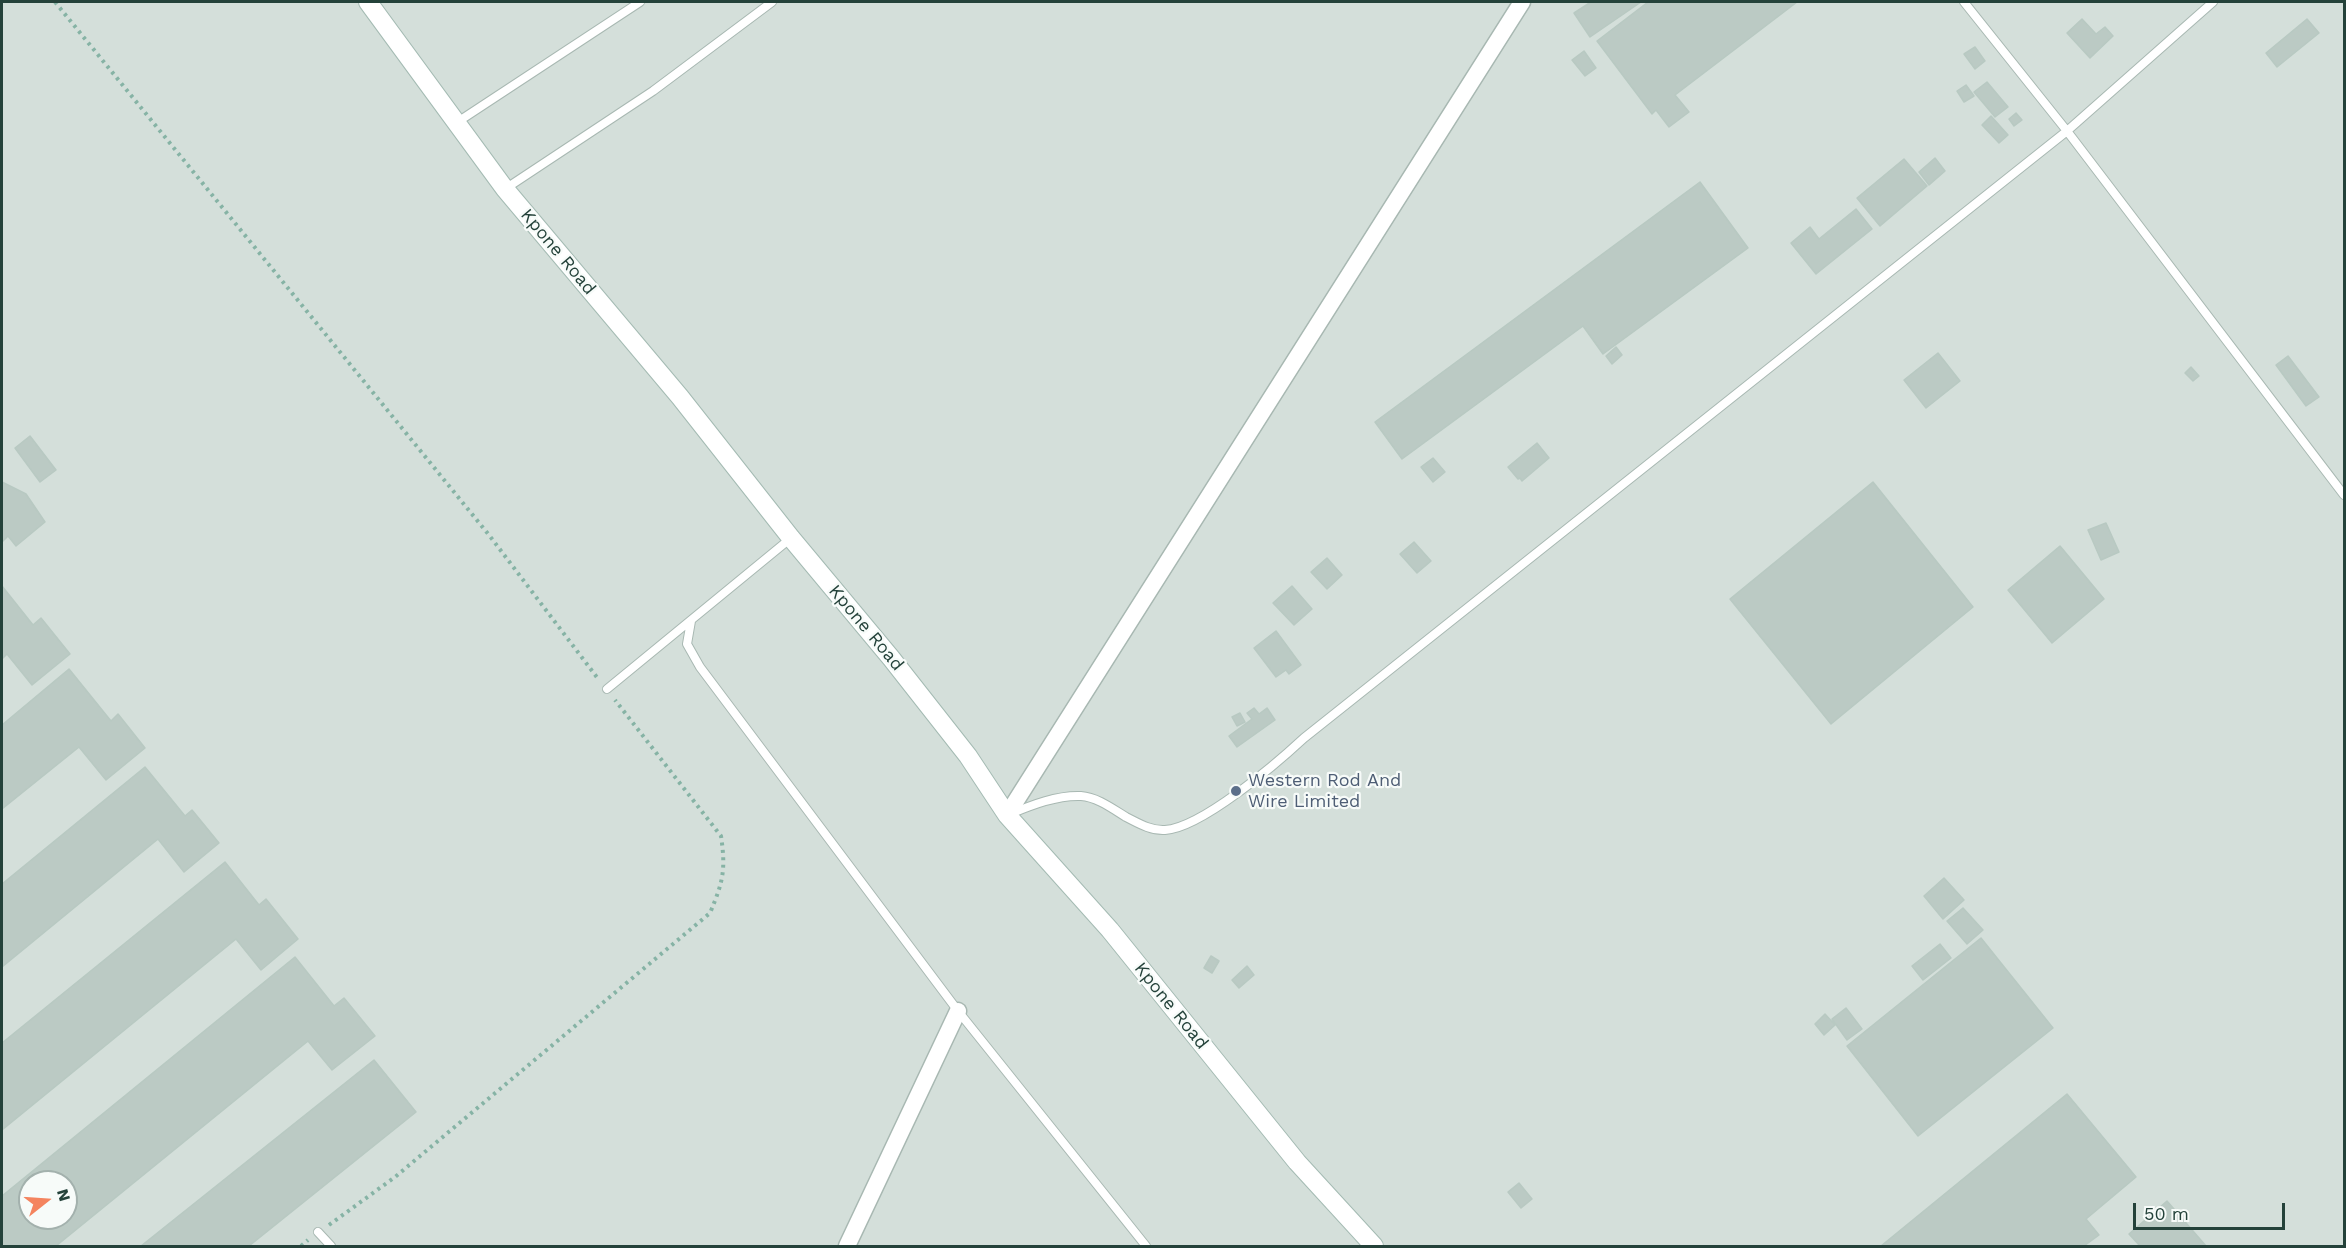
<!DOCTYPE html>
<style>
body{margin:0}
#map{position:relative;width:2346px;height:1248px;overflow:hidden;background:#e6efeb;font-family:"Work Sans",sans-serif}
canvas{display:block}
.frame{position:absolute;inset:0;border:3px solid #24423a;pointer-events:none}
.north{position:absolute;left:18px;top:1170px;width:60px;height:60px;box-sizing:border-box;background:#f7fbf9;border:2px solid #a3b1ad;border-radius:50%;rotate:73deg;font-size:16px;font-weight:700;line-height:24px;text-align:center;color:#24423a}
.north::after{content:'';display:block;margin:auto;width:21px;height:27px;background:#f4845f;clip-path:polygon(50% 0,100% 100%,50% 72%,0 100%)}
.scale{position:absolute;left:2133px;top:1203px;width:152px;height:27px;box-sizing:border-box;border:3px solid #24423a;border-top:0;padding-left:8px;font-size:18px;line-height:21px;white-space:nowrap;color:#24423a;-webkit-text-stroke:4px #f7fbf9;paint-order:stroke}
</style>
<div id="map">
<canvas width="2346" height="1248"></canvas>
<div class="frame"></div>
<div class="north">N</div>
<div class="scale">50 m</div>
</div>
<script>
const ctx = document.querySelector('canvas').getContext('2d');
ctx.lineJoin = 'round';
function fill(path, color) {
  ctx.fillStyle = color;
  ctx.fill(path, 'evenodd');
}
function stroke(path, color, width, dash) {
  ctx.strokeStyle = color;
  ctx.lineWidth = width;
  ctx.lineCap = dash ? 'butt' : 'round';
  ctx.setLineDash(dash || []);
  ctx.stroke(path);
}
function drawText(font, color, halo, rows, align = 'center') {
  ctx.font = font + ' "Work Sans",sans-serif';
  ctx.lineWidth = 4.5;
  ctx.setLineDash([]);
  ctx.textBaseline = 'middle';
  ctx.strokeStyle = halo;
  ctx.fillStyle = color;
  for (const [text, x, y, turn = 0] of rows) {
    ctx.save();
    ctx.translate(x, y);
    ctx.rotate((+turn || 0) * Math.PI / 180);
    ctx.textAlign = isNaN(turn) ? turn : align;
    if (halo) ctx.strokeText(text, 0, 0);
    ctx.fillText(text, 0, 0);
    ctx.restore();
  }
}
fill(new Path2D(`
 M2,2H2344V1246H2ZM30,1182H66V1218H30Z`), '#d4dfda');
const building = new Path2D(`
 M1591,2H1641L1590,37L1574,13Z
 M1648,2H1797L1675,95L1689,112L1669,127L1656,110L1652,114L1597,41Z
 M2082,19L2096,34L2105,27L2113,36L2090,58L2067,33Z
 M2307,19L2319,33L2277,67L2266,53Z
 M1975,47L1985,61L1975,69L1964,54Z
 M1584,51L1596,68L1585,76L1572,60Z
 M1987,82L2008,107L1995,117L1974,92Z
 M1966,85L1974,96L1964,102L1957,91Z
 M2016,113L2022,120L2014,126L2009,119Z
 M1991,116L2008,135L1999,143L1982,125Z
 M1935,158L1945,171L1929,185L1919,172Z
 M1904,159L1927,186L1880,226L1857,198Z
 M1700,182L1748,248L1603,354L1583,326L1402,459L1375,422Z
 M1856,209L1872,229L1816,274L1791,243L1810,227L1819,239Z
 M1616,347L1622,355L1612,364L1606,356Z
 M1938,353L1960,381L1926,408L1904,380Z
 M2288,356L2319,397L2306,406L2276,365Z
 M2191,367L2199,376L2193,381L2185,373Z
 M30,436L56,470L40,482L15,448Z
 M1537,443L1549,458L1522,481L1520,478L1518,479L1508,467Z
 M1433,458L1445,472L1433,482L1421,467Z
 M2,482L26,494L45,522L16,546L8,536L2,542Z
 M1873,482L1973,607L1831,724L1730,599Z
 M2106,523L2119,552L2101,560L2088,530Z
 M1414,542L1431,561L1417,573L1400,554Z
 M2060,546L2104,599L2052,643L2008,590Z
 M1327,558L1342,575L1327,589L1311,572Z
 M2,586L33,625L41,618L70,654L32,685L7,654L2,659Z
 M1292,586L1312,609L1294,625L1273,603Z
 M1276,631L1301,665L1289,674L1286,670L1276,677L1254,648Z
 M69,669L111,721L118,714L145,748L106,780L79,747L2,809V725Z
 M1254,708L1259,714L1267,708L1275,720L1237,747L1229,736L1252,719L1247,713Z
 M1240,713L1245,722L1237,726L1232,717Z
 M145,767L185,816L192,810L219,843L184,872L158,839L2,967V884Z
 M225,862L259,905L266,899L298,939L261,970L236,939L2,1130V1043Z
 M1944,878L1964,900L1943,919L1924,896Z
 M1963,908L1983,930L1967,944L1947,921Z
 M1981,938L2053,1028L1918,1136L1847,1046Z
 M1940,944L1951,958L1923,980L1912,966Z
 M1211,956L1219,961L1212,973L1204,968Z
 M295,957L334,1006L344,998L375,1036L332,1070L308,1041L56,1246H2V1196ZM30,1182H66V1218H30Z
 M1247,966L1254,975L1239,988L1232,980Z
 M1846,1008L1862,1029L1847,1040L1832,1019Z
 M1825,1014L1835,1025L1824,1035L1815,1024Z
 M374,1060L416,1112L249,1246H141Z
 M2067,1094L2136,1177L2086,1219L2099,1235L2084,1246H1881Z
 M1519,1183L1532,1199L1521,1208L1508,1192Z
 M2167,1201L2206,1246H2140L2129,1234Z`);
fill(building, '#bbcac4');
stroke(building, '#b8c9c2', 1.5);
const service = new Path2D(`
 M1964,2L2067,131L2344,495
 M456,123L640,2
 M505,189L653,91L772,2
 M691,621L687,644L700,667L958,1011L1146,1246
 M607,689L791,538
 M1010,814C1032,805 1057,795 1081,796C1097,797 1113,809 1126,817C1138,823 1151,831 1165,830C1201,828 1276,764 1304,738L2067,131L2213,2
 M318,1232L331,1246`);
const minor = new Path2D(`
 M1007,815L1522,2
 M847,1246L958,1011`);
const secondary = new Path2D(`
 M368,2L505,189L680,397L791,538L891,658L968,756L1007,815L1110,930L1297,1162L1374,1246`);
stroke(service, '#a8b8b2', 10);
stroke(minor, '#a8b8b2', 19);
stroke(secondary, '#a4bbb3', 20);
stroke(new Path2D(`
 M55,2L489,535L599,680
 M329,1225L395,1177L710,913C723,882 726,870 721,836L615,700
 M301,1246L308,1240`), '#86b3a5', 4, [3, 4.5]);
stroke(service, '#fff', 8);
stroke(minor, '#fff', 16);
stroke(secondary, '#fff', 18);
for (const [x, y, r, color] of [
 [1236,791,6,"#5c6f8a"]
]) {
  const dot = new Path2D();
  dot.arc(x, y, r, 0, 2 * Math.PI);
  ctx.fillStyle = color;
  ctx.fill(dot);
  stroke(dot, '#f7fbf9', 2);
}
drawText('18px', '#24423a', '#f7fbf9', [
 ["Kpone Road",558,252,50],
 ["Kpone Road",866,628,50],
 ["Kpone Road",1171,1006,51]
]);
drawText('18px', '#4e5e75', '#f7fbf9', [
 ["Western Rod And",1248,781],
 ["Wire Limited",1248,802]
], 'left');
</script>
